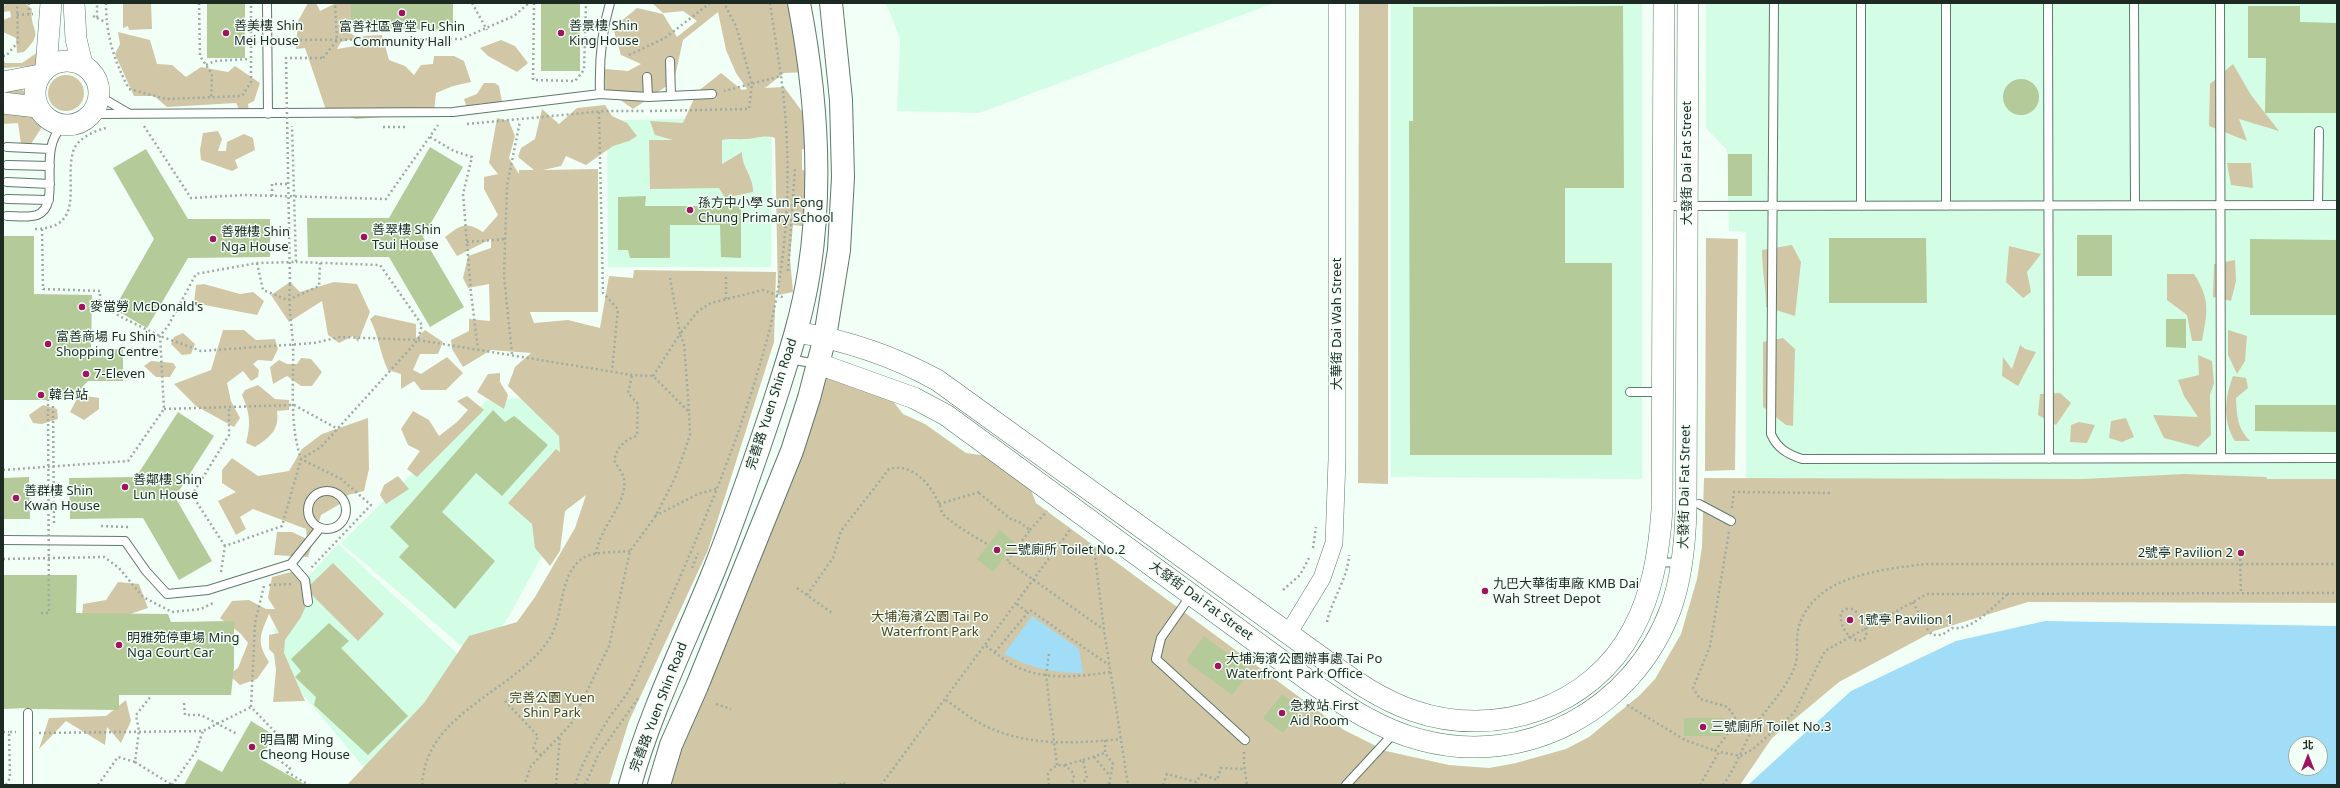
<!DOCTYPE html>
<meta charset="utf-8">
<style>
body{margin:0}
#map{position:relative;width:2340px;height:788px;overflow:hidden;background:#f2fff7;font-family:"Noto Sans","Noto Sans TC",sans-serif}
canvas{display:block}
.frame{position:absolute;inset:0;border:4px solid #1d2a23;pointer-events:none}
.north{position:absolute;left:2288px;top:736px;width:40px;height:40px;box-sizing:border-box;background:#f2fff7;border:1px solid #9daaa2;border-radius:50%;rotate:0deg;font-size:11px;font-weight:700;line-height:16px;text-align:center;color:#1d2a23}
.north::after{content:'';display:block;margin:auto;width:14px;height:18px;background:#a0145f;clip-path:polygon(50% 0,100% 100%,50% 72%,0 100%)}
</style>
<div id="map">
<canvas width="2340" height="788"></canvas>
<div class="frame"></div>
<div class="north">北</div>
</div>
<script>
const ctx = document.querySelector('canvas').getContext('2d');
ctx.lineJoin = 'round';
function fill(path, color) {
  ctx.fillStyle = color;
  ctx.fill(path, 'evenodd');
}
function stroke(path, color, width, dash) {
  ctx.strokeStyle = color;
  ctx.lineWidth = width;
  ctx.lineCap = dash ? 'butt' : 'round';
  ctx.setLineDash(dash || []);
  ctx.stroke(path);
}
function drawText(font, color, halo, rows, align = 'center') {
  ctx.font = font + ' "Noto Sans","Noto Sans TC",sans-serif';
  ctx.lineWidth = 3;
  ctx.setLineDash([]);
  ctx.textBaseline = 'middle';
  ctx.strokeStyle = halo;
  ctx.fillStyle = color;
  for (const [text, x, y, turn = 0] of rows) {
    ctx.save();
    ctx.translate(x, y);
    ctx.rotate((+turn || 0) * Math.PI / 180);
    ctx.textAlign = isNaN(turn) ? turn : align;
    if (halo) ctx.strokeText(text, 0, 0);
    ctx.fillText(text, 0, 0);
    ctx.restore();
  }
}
fill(new Path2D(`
 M886,3H1274L979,113L897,111L900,39Z
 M1391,3H1642V479L1391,477Z
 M1706,3H2337V479H1746V232L1729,231L1727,150L1706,128Z
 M770,118L772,154L771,267H608L607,120Z
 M599,394L573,499L509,616L479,661L341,543L487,400Z
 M338,544L474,669L377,783L289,678L276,650L274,629L294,610V592Z`), '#d4fde6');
fill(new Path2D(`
 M5,3H25L32,9C29,33 46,30 24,52L17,53L16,38L3,32V20L11,17L10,11L3,12Z
 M123,3H151L152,29L129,30L128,26L123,28Z
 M308,3H316L320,11L336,3H356L358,25L348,31L357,38L341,42L337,49L361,45L363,36L382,35L389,60L405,66L414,75L421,65L433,64L434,56H454L464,61L471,82L453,86L436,93L434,113L356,119L326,110L305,48L296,49L298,21Z
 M652,3H797L810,72L784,73L765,88L784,87L810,122L821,151L802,149V170L821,173L810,227L793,225L790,258L793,292L778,295L775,138C764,134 756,139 744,139C736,140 730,138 722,140V164L742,152C741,166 754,177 753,192L725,198L719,188L650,189L649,140H673L655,135L650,121L683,123L697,92L721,73L742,90L747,89L736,73L726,50L718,12L683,40L674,81L633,109L605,89V69L628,71L641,64L621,55L613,28L637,8L663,14L677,37L697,21L683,11L663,13Z
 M1359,3H1388V484L1358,483Z
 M118,32L150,40L157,64L172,65L186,77L201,67L228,72L235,66L260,83L254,101L248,104L249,113L242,115L236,103L167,107L154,96H134L115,54L120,44Z
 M501,40L515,46L528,63L517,72L488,56L480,48Z
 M45,47L42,58L34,66L3,68V60L5,63H22Z
 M2233,64L2251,95L2279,131L2239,119L2247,141L2209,126L2210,84Z
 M48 93a18 18 0 1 1 36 0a18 18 0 1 1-36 0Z
 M484,83H495L499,86L502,102L490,111L481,103L469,114L464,99L477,94Z
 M16,86L27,93L23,97L42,127L31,144H21L18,123L3,124V87Z
 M605,105L612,116L627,123L637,136L629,141L613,146L586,165L566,156L561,166L543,170L598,169V312H530L534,323L568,320L600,328L609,276L633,278L634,270L776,272L774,342L708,550L629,721L609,785H347L424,703L469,636L517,622L535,597L575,528L586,495L565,511L560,551L550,566L535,548L532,524L508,503L556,449L560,452L559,436L508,386L515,367L531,353L491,350L463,367L452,349L451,340L469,331V319L490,321L489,284L468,288L463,278L468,256L491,248V239L457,256L445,237C461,225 465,221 483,232L498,215L484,189V177L498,174L489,163L497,118L509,121L515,136L509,158L519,174V170H534L518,157L521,148L535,139L542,109L559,124L577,108Z
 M218,131L222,139L218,151H226L227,142L244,134L253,138L255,150L235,160L238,168L232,171L201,160L200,150L203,133Z
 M2227,163H2251L2253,188L2231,185Z
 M1706,238L1738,239L1735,470L1705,471Z
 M1792,245L1801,262L1795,316L1766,307C1766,288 1762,269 1762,250Z
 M2009,246L2041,254L2027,272L2031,292L2023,298L2006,282Z
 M2235,260L2236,281L2231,301L2213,297L2214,264Z
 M2167,274H2194C2211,300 2207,313 2202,341H2192L2187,315L2167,300Z
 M290,282L300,292L334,282L357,284L370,312L358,342L353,336L339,343L328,335L322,301L289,322L271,295Z
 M204,284L240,294L253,292L264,301L257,315L194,303L196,285Z
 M375,315L416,324V338L425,330L443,342L438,354H420L413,370L421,374L447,357L463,373L446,390H421L414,381L401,389V374L388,370C380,354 379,336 370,319Z
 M223,330H244L256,340L275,339L278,349L272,361L258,360L253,364L259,370L258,377L251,381L243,371L227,383L231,401L240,418L234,427L196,406L174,384L211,370Z
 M2228,330L2247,336L2245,361L2237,374L2228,355Z
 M183,333L195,344L191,354L182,355L171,344L174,337Z
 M1783,338L1795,349L1793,426L1786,425L1763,407V342Z
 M2020,345L2025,349L2036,352L2018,386L2002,376L2003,357L2012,369Z
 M2198,355L2212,361L2214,383L2210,395L2211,435L2198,447L2164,438L2153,415L2198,417L2184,396L2178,380L2199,375Z
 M301,358L311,359L322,372L312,386H301L287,376L273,384L270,367L279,360L287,364H297Z
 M151,361L173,363L176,367L170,377H156L144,366Z
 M816,367L869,371L903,414L925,424L966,453L995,457L1026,477L1036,503L1344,730L1386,751L1449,765L1489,768L1516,763L1566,749L1589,737L1640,695L1655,679L1681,634L1697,579L1702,547L1704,478L2083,479L2184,474L2266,477L2267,479H2337V603L2028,602L1934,631L1839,682L1772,738L1740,785H653Z
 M500,373V382L508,395L504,409L477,392L488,374Z
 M2233,376L2246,378L2248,388L2236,398C2237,417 2237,427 2250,441H2235C2222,421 2225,397 2233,376Z
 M258,385L275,399L289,400V410L277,411C280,430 269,438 255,447L246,443C251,424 250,413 242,395L245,390Z
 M2060,393L2071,403L2056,425L2038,415L2040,394Z
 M79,395L99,398V409L84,420L70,412Z
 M467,396L484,410L417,477L407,469L420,451L408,445L401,429L413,411L429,420L439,436L457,422L468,410L457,401Z
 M43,405L57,409L58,419L42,424L33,423L29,415Z
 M368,418L369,469L364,491L348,495L340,504L321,515L308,557L274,555L277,532H292L307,539L306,529L253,509L240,517L246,529L236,535L218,501L236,492L222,483V470L232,458L258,476L289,471L302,449L322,434Z
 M2126,418L2134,437L2122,442L2109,438L2111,421Z
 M2079,422L2095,425L2087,443L2070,442L2071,425Z
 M398,476L409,489L386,504L380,495L384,485Z
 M333,563L384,614L358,641L311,594L301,617L285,640L284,653L305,701L273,702L276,670L274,654L269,649V635L279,633L269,614C260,636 256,641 269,662L257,679L240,685L229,675L238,668L248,643L241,634L220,618L232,601L249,600L266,609H275L268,598L272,577L291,572L309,582L310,585Z
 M118,582L139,584L148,608L118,618L82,619L83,604L106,600Z
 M126,700L131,721L121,743L107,727L105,745L66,721L39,749L49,718L106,716Z`), '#d1c7a6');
fill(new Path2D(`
 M1032,616L1079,649L1083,673C1053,673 1030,668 1004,654Z
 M2045,621L2337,626V785H1748L1851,691L1956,641ZM2296,744H2320V768H2296Z`), '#a1ddf6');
fill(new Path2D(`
 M207,3H245V58H207Z
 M351,3H453V30L371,28V24H351Z
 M541,3H580V71H541Z
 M1623,6L1624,188H1565V263H1612V455H1410L1409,121H1413V7Z
 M2248,6H2300V22L2337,23V113H2265L2266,58H2248Z
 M2003 97a18 18 0 1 1 36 0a18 18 0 1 1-36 0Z
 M430,147L463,167L423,237L464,307L430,327L389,257H308L307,218H389Z
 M146,149L188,219H270V257L188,258L147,328L114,309L154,239L113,168Z
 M1728,154H1752V196H1728Z
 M646,196L645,206H741V258L721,257L720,225H670V258H630L628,250H618V197Z
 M2077,235H2112V276H2077Z
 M3,236H34V294L92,295L91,350L123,349V381H88L70,400H3Z
 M1829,238H1926L1927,303H1829Z
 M2250,239L2337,240V315H2250Z
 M2166,319H2186V348L2166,347Z
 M2255,405H2337V432L2255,431Z
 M493,410L505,422L514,416L518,419L548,445L502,496L476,473L442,512L495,561L455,609L399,557L409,546L390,527Z
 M178,412L214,436L175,497L212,561L179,580L143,518L70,519L69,478L136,477Z
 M29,477L30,519H3V478Z
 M1000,530L1015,543L993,572L977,559Z
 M3,575H77L76,613L168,614L171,622L234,621V667L231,695H119V710L32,709L28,708L3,709Z
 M329,623L349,641L341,648L408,716L368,755L314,705L316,697L295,677L301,671L291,659Z
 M1204,636L1251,671L1232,695L1186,661Z
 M1282,694L1301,709L1283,733L1263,718Z
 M1684,718H1722L1723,736H1684Z
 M251,721L274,735L260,759L306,785H184L198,759L222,772Z`), '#b5ca99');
const service = new Path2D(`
 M267,3L268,114
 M1774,3L1771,434C1777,448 1787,454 1802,459L2337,458
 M1861,3V206
 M1946,3V206
 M2048,3L2049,459
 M2134,3L2135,205
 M2220,3L2221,458
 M670,61L671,96
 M647,77L648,97
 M600,94L648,97L712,94
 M99,96L128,113
 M93,114L453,112L600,94C599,63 601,33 610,3
 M7,147L50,149
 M7,165L50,166
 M7,182L50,184
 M7,199L49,200
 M2318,205L2319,131
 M1664,206L2337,205
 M7,216C16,216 28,218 37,215C64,204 35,150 63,126
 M788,359L818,364
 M1630,392H1661
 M308 510a19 19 0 1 1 38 0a19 19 0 1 1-38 0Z
 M1699,504L1731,521
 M3,540L125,541L146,571L167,594L208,590L291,564L320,528
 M1657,562L1682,563
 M291,564L305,580L308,602
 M1191,595L1161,638L1156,659L1245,740
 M28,785V713
 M1346,785L1395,732`);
const minor = new Path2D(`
 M1288,634L1322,578L1334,543L1337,459V3`);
const tertiary = new Path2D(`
 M74,3L76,39L82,64
 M35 93a32 32 0 1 1 64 0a32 32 0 1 1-64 0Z
 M46,68L51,3
 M3,82L40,75
 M3,103L37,107
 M796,332C845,340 893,356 937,380L1325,660C1353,680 1381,700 1414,711C1495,739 1592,708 1633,629C1653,592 1659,551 1662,510L1664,3
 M819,364L914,398L946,415L1312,683C1345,706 1381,730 1421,740C1525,768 1634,710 1671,608C1682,577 1685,544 1686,511L1688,3`);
const primary = new Path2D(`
 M630,785C651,710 686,640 715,568C736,515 755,460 773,406C787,362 802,318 809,272C823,182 816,91 799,3
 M659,785L671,745L697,686L792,451L809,398L825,337L839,250L843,177L841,100L831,3`);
stroke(service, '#5d7a6a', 10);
stroke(minor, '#5d7a6a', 18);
stroke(tertiary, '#5d7a6a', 22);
stroke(primary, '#5d7a6a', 24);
stroke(new Path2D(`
 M29,3V14
 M106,3C106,36 114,60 129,89L166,99L242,96L251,82V3
 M199,3L200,56L212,74L211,99
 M472,3L487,30
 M534,3L533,80L575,81L584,70L586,3
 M770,3L781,76
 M17,15L33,14
 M93,16L97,18V3
 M97,18L105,22
 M285,40L461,39L514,16L529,3
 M629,55L665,38L710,3
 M3,56H6L18,42L17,3
 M323,58L337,40L335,3
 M206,65L215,61L250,59
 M650,111L749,109L752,84L736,26L724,3
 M599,112L603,293L618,309L612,370
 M467,124L605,111H645
 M144,126L191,198L244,195L386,199L438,125
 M383,127H408
 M430,137L454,151L472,157L463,194L471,293L478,349
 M272,196V184H288
 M35,229C87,228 64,183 73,152C76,139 94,131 106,128
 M42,229L43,289L100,291V304L121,317L160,336L201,351L314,343L340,337L418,340L632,375L653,376L689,412L690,435L675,478L655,517L630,551L609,646L571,724L531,766L524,785
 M467,242L505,239
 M257,263L263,290L288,300L319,286L320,263
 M788,271L795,168
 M290,284C288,305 292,325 293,346C294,383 289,424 301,459L321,447L418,340L422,325L380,265L296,262
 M726,299V275
 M512,354L504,276L507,186L520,121
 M653,376L680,334L670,278
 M53,406L54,526
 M164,409L294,405L338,429
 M689,411L684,344L680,334L698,311L711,303L763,290L785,298
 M3,470L128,461L164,409L160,336L168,326L196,274L257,263L296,262L292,126
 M979,493L1012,520L1018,521L1030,530L1007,561L1103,629
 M939,504L979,492
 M1732,508L1734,492L1832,493
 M655,516L698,494L716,489
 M101,526L128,527L130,529
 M1030,530L1047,511
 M225,546L192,495L229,435V407
 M1094,548L1104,630L1128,785
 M1313,548L1316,527
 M596,554C599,527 628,504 624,479C623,473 617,466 614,460C618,447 623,440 637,436L638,404L628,393L632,375
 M2240,554L2241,593
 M3,559L104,557L119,568L143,597L172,612L201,609L213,603
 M692,568L698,553
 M221,572L225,546L282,526L301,459L341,479L371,505L311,568
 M269,585L292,584
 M264,586L255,623L251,707L276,733L269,753L290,768L287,772L309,785
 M797,588L832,613
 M1283,590L1300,575L1309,558
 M807,595L833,558L841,531L889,469C911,462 931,484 939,504C941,508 941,512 944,515C957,527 972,535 987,544
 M1913,602L1925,626L1932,635H1942L1952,628C1973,631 1993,606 2008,594
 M1017,604L1027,612
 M1846,609H1854C1889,654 1837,647 1841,612Z
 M1327,622C1332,599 1348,578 1349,555
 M986,646C994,652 1002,658 1011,664C1041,681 1078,677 1110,672
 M995,652L1030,610L1109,665
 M1049,654L1046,675L1057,765
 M946,700C956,707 966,715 976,721C1021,747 1072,744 1121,739
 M505,701L538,736L533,749L541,755
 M184,703L185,715H201L237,734
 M716,704L731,709
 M1627,705L1685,740L1716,751
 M1304,719L1312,706
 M3,732H9
 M39,733L203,731L251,707
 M1105,740V753L1113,764L1109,785
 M1715,751L1737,721L1728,707L1700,699L1693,688L1710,646L1729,532
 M1244,752V764L1247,785
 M1094,757L1110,776
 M1083,760L1105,753
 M135,762L172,785
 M1065,765L1083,760L1087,778L1081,785
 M6,785L10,778L9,732H16
 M98,785L118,757L135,762L139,731L136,715L151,696
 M172,785L196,751L203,731
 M423,785C421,780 424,773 425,767C439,710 517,687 548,641C564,618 558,582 578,562C589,550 615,553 630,551
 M556,785L560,736
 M575,785C582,762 596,739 609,718C619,704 629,693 636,677C683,570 733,463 764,350C789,264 793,165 781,76L724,91
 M585,785L598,755L639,697
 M840,785L842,782L847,785
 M881,785L1070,530
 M1049,785L1048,774C1055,762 1067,762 1074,775L1072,785
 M1163,785L1167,774L1196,782L1202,774L1217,780L1221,768L1244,769
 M1700,785L1719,752L1741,756L1753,749L1794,713L1825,651L1927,594L2337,593
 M1723,785C1735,769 1741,751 1750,734C1763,711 1785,692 1795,666C1799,653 1795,639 1799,626C1815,575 1881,570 1925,564H2337`), '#9eaba3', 2.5, [2, 3]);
stroke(service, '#fff', 8);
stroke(minor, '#fff', 17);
stroke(tertiary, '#fff', 21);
stroke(primary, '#fff', 22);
stroke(new Path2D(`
 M290,284L286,58H323
 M41,613H49L48,400`), '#9eaba3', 2.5, [2, 3]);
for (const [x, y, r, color] of [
 [402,13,4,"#a0145f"],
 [226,33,4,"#a0145f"],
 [561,33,4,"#a0145f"],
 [690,210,4,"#a0145f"],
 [364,237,4,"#a0145f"],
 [213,239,4,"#a0145f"],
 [82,307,4,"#a0145f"],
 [48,344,4,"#a0145f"],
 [86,374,4,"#a0145f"],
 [41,395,4,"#a0145f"],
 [125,487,4,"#a0145f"],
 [16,498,4,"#a0145f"],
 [997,550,4,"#a0145f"],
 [2241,553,4,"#a0145f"],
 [1485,591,4,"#a0145f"],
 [1850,620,4,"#a0145f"],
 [119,645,4,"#a0145f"],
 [1218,666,4,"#a0145f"],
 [1282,713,4,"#a0145f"],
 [1703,727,4,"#a0145f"],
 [252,747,4,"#a0145f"]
]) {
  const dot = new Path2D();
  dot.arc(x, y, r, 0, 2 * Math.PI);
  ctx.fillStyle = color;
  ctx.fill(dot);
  stroke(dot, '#f2fff7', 1.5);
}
drawText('13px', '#1d2a23', '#f2fff7', [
 ["善美樓 Shin",234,26],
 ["Mei House",234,41],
 ["善景樓 Shin",569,26],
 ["King House",569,41],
 ["富善社區會堂 Fu Shin",402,27,"center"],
 ["Community Hall",402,42,"center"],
 ["孫方中小學 Sun Fong",698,203],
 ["Chung Primary School",698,218],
 ["善翠樓 Shin",372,230],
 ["Tsui House",372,245],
 ["善雅樓 Shin",221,232],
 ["Nga House",221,247],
 ["麥當勞 McDonald's",90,307],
 ["富善商場 Fu Shin",56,337],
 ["Shopping Centre",56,352],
 ["7-Eleven",94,374],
 ["韓台站",49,395],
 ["善鄰樓 Shin",133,480],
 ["Lun House",133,495],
 ["善群樓 Shin",24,491],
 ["Kwan House",24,506],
 ["二號廁所 Toilet No.2",1005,550],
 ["2號亭 Pavilion 2",2233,553,"right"],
 ["九巴大華街車廠 KMB Dai",1493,584],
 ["Wah Street Depot",1493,599],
 ["1號亭 Pavilion 1",1858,620],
 ["明雅苑停車場 Ming",127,638],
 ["Nga Court Car",127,653],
 ["大埔海濱公園辦事處 Tai Po",1226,659],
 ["Waterfront Park Office",1226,674],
 ["急救站 First",1290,706],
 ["Aid Room",1290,721],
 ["三號廁所 Toilet No.3",1711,727],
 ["明昌閣 Ming",260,740],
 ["Cheong House",260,755]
], 'left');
drawText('13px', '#1d2a23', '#f2fff7', [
 ["大發街 Dai Fat Street",1687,163,-90],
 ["大華街 Dai Wah Street",1337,324,-90],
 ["完善路 Yuen Shin Road",772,404,-72],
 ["大發街 Dai Fat Street",1685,487,-89],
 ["大發街 Dai Fat Street",1201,601,36],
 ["完善路 Yuen Shin Road",659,707,-69]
]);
drawText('13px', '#4c4118', '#f2fff7', [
 ["大埔海濱公園 Tai Po",930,617],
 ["Waterfront Park",930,632],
 ["完善公園 Yuen",552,698],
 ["Shin Park",552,713]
]);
</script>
